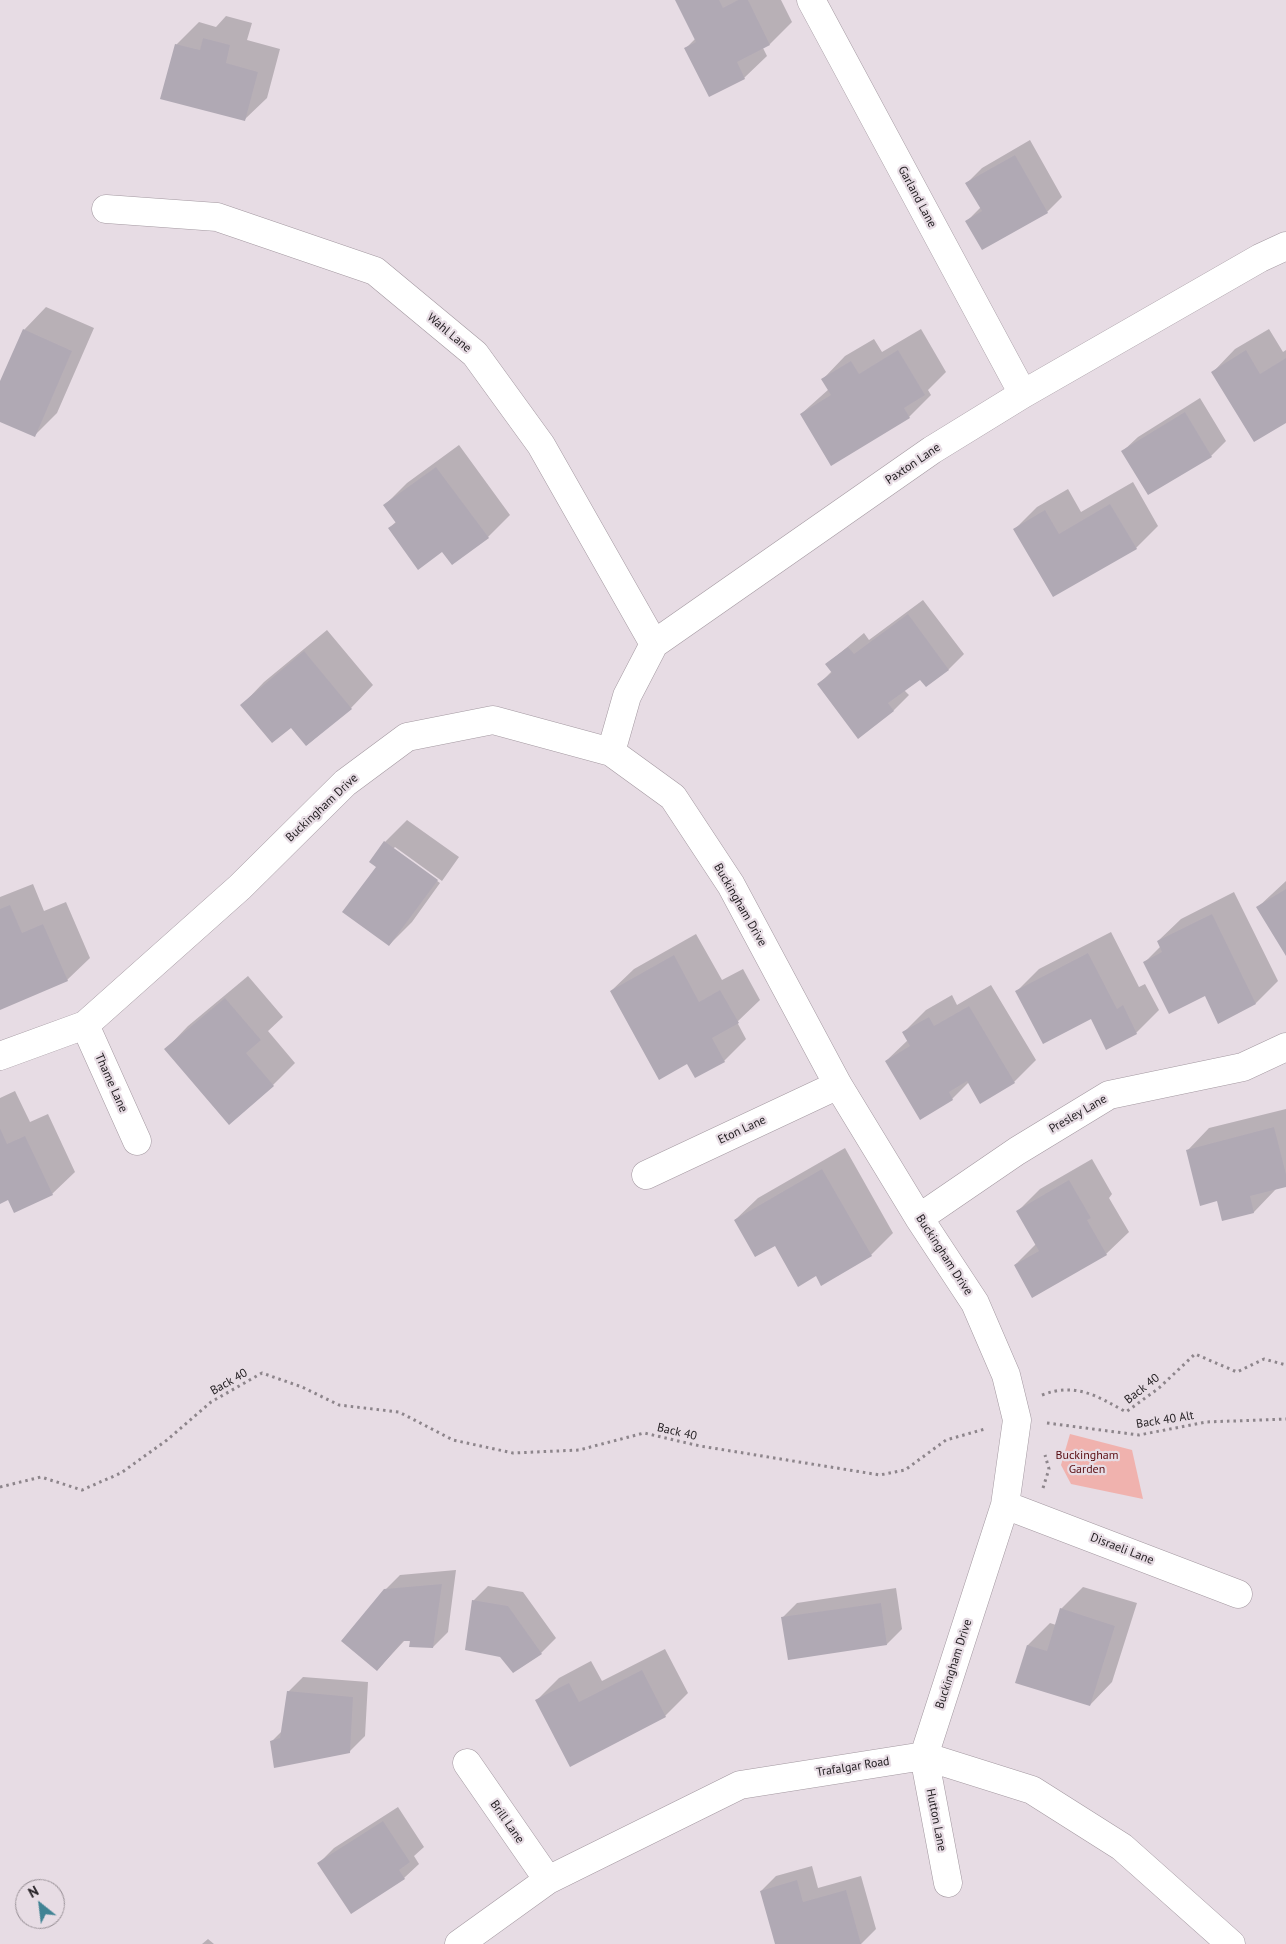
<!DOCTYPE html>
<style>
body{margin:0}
#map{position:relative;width:1286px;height:1944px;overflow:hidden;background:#e7dce4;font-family:"PT Sans",sans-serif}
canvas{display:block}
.north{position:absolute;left:15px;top:1879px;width:50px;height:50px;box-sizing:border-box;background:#e7dce4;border:1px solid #978f95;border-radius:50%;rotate:331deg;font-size:14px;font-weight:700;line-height:20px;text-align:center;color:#201c1f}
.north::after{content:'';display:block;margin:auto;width:18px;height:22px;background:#418394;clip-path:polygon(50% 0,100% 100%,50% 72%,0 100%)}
</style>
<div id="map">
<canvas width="1286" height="1944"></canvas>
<div class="north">N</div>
</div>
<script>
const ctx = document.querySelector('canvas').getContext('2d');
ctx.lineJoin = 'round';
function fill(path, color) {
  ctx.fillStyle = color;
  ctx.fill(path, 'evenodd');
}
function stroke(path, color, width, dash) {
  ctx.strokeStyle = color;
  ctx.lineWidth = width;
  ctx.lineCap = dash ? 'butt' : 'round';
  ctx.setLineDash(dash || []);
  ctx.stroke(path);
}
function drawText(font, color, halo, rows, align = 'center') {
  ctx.font = font + ' "PT Sans",sans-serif';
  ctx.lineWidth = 4.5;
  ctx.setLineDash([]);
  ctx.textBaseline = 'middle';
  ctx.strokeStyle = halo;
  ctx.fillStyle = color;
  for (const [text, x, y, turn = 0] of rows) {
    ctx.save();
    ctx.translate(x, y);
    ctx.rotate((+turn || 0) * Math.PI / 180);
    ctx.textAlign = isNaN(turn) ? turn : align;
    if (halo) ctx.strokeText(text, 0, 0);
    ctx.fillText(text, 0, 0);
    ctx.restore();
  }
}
fill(new Path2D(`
 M1070,1434L1132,1450L1143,1499L1071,1484L1061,1465Z`), '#f0b2ae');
fill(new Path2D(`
 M676,0H781L792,22L770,44L763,48L767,56L744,78L686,48L696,38Z
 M226,16L252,23L247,40L280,49L267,98L244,120L176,45L199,22L216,27Z
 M1030,140L1062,197L1047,212L983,248L967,221L981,207L967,183L982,168Z
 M46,307L94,328L57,413L35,435L0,421V384L24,330Z
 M921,329L946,372L928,390L931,395L909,417L801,414L829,389L823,379L845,356L874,339L882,352Z
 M1269,329L1283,352L1286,350V422L1213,372L1235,349Z
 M1200,398L1226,441L1211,456L1123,451L1138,437Z
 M459,445L510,515L488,537L443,550L389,528L397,521L385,505L407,483Z
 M1133,482L1158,526L1136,548L1015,529L1037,507L1068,489L1081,512Z
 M923,600L964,654L949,669L926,685L920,678L904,690L909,695L894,710L858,737L819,684L832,671L827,664L864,633L869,640Z
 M327,630L373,685L351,708L307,745L291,726L242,705L264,682Z
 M407,820L459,857L442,881L395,847L393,849L440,883L412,922L389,945L385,842Z
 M1286,881V954L1258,907Z
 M33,884L44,911L66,902L90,958L67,980L0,1009V897Z
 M1234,892L1278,981L1256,1003L1219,1022L1206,995L1145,962L1161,946L1158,941L1181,919Z
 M1111,932L1139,987L1145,984L1159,1010L1136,1033L1107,1048L1091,1018L1017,991L1039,969Z
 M696,934L722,980L743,969L760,1000L737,1022L746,1039L724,1061L688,1062L611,991L634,969Z
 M248,976L283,1017L268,1031L295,1063L273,1085L166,1049L188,1026Z
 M991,985L1036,1060L1014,1082H969L952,1099L886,1061L908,1040L904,1032L926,1010L952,995L957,1005Z
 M15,1091L30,1122L48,1114L75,1172L52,1194L8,1199L0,1203V1098Z
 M1286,1109V1185L1276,1189L1254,1212L1223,1220L1218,1199L1187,1151L1209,1128Z
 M845,1148L893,1233L871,1255L816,1274L775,1244L735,1220L758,1198Z
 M1092,1159L1112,1194L1109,1198L1129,1232L1106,1254L1015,1265L1036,1244L1018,1211L1040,1189Z
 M456,1570L448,1632L433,1647L405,1640L377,1670L385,1590L400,1575Z
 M488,1586L523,1592L556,1638L541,1653L514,1671L473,1601Z
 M1083,1587L1137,1603L1112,1682L1090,1705L1017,1682L1028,1645L1050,1623L1056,1625L1061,1609Z
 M896,1588L902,1629L887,1644L782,1618L797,1603Z
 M665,1649L688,1693L665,1716L570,1765L537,1700L559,1678L591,1661L602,1681Z
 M303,1677L368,1682L365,1736L349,1752L272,1741L283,1730L288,1692Z
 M398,1807L424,1847L414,1856L419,1864L404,1878L319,1863L334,1848Z
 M812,1866L818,1888L861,1876L876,1929L861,1944H776L761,1891L776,1876Z
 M208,1939L214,1944H202Z`), '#0003');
fill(new Path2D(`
 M675,0H719L723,8L738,0H748L770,45L737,62L745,79L709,97L684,48L696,42Z
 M203,38L230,45L226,63L258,72L245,121L160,99L175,44L200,50Z
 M1015,155L1048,213L982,250L965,221L982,211L965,183Z
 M23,329L72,351L35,437L0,422V381Z
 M898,350L925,395L904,408L910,418L831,466L800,414L831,395L821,379L851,361L859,374Z
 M1246,350L1260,374L1286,358V423L1254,442L1211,372Z
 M1185,412L1212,457L1148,495L1121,451Z
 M436,467L489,538L452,565L442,552L418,570L388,528L396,523L383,505Z
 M1110,504L1137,549L1053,597L1013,529L1045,510L1059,534Z
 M908,614L949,670L926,687L920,680L888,703L894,711L858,739L817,684L832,673L825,664L848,647L854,654Z
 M304,651L352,709L306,746L291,728L272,743L240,705Z
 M384,841L438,880L389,946L342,912L376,867L369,862Z
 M1286,889V956L1256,907Z
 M10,905L22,933L43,924L68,981L0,1010V909Z
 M1212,914L1256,1004L1218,1024L1205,996L1169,1014L1143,962L1162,952L1157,941Z
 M1088,953L1117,1009L1123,1005L1137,1034L1106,1050L1091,1019L1043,1044L1015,991Z
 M674,955L699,1002L720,990L739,1023L712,1038L725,1062L695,1078L687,1064L659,1080L610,991Z
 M225,998L261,1040L246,1053L274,1086L229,1125L164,1049Z
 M969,1006L1015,1083L980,1104L967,1081L949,1092L953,1100L920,1120L885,1061L910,1046L902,1032L929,1017L934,1026Z
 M1274,1127L1286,1174V1187L1250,1196L1254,1213L1222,1221L1217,1201L1200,1206L1186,1150Z
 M0,1128L7,1144L25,1136L53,1195L14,1213L8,1200L0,1204Z
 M822,1169L872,1256L821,1286L816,1276L798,1287L775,1246L755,1257L734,1220Z
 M1069,1180L1091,1218L1087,1220L1107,1255L1032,1298L1014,1265L1039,1251L1016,1211Z
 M442,1584L433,1648L409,1647L410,1641H403L377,1671L341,1641L384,1589Z
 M472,1600L508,1606L542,1654L513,1673L500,1657L465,1650Z
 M881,1603L887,1645L788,1660L781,1617Z
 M1060,1608L1115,1626L1090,1706L1015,1683L1027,1645L1047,1651Z
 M642,1670L666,1717L570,1767L535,1700L569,1683L579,1702Z
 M287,1691L353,1697L350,1753L274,1768L270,1741L280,1738Z
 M383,1821L410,1862L399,1870L405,1879L351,1914L317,1863Z
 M797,1880L803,1902L846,1890L861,1944H775L760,1891Z`), '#b0a9b4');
const minor = new Path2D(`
 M811,0L1023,394
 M106,209L217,217L375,271L475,354L541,445L654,644
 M611,752L627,696L654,644L932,450L1023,394L1260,258L1286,246
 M85,1025L137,1141
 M0,1056L85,1025L240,887L345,783L407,737L493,720L611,752L673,797L731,885L838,1085L919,1218L975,1303L1006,1375L1017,1420L1005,1505L924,1756L948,1883
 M646,1175L838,1085
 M919,1218L1017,1151L1109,1095L1243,1067L1286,1047
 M1005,1505L1238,1594
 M467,1763L548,1880
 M459,1944L548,1880L740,1785L924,1756L1032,1790L1122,1847L1231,1944`);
stroke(minor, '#a398a0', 29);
stroke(new Path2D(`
 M1042,1395C1076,1382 1097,1396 1126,1412L1159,1388L1195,1354L1237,1372L1264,1359L1286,1365
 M1047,1423L1139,1435L1206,1422L1286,1419
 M0,1487L41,1477L82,1490L121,1473L167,1440L211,1402L262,1373L302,1387L339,1405L399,1412L453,1440L513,1453L579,1450L644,1433L700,1446L880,1475L905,1470L946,1440L985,1429
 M1043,1488L1049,1469L1045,1455`), '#8d858b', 3, [2.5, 4]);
stroke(minor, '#fff', 28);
drawText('12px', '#201c1f', '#e7dce4', [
 ["Garland Lane",917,197,62],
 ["Wahl Lane",449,333,40],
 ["Paxton Lane",913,464,-34],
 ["Buckingham Drive",322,808,-43],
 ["Buckingham Drive",740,905,60],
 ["Thame Lane",111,1083,66],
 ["Presley Lane",1078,1114,-30],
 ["Eton Lane",742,1130,-25],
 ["Buckingham Drive",944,1255,57],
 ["Back 40",229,1382,-30],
 ["Back 40",1142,1389,-38],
 ["Back 40 Alt",1165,1420,-9],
 ["Back 40",677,1432,13],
 ["Disraeli Lane",1122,1549,21],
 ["Buckingham Drive",954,1664,-72],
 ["Trafalgar Road",853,1767,-9],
 ["Hutton Lane",936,1820,79],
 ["Brill Lane",507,1822,55]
]);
drawText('12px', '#5a0f14', '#e7dce4', [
 ["Buckingham",1087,1456],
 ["Garden",1087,1470]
]);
</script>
